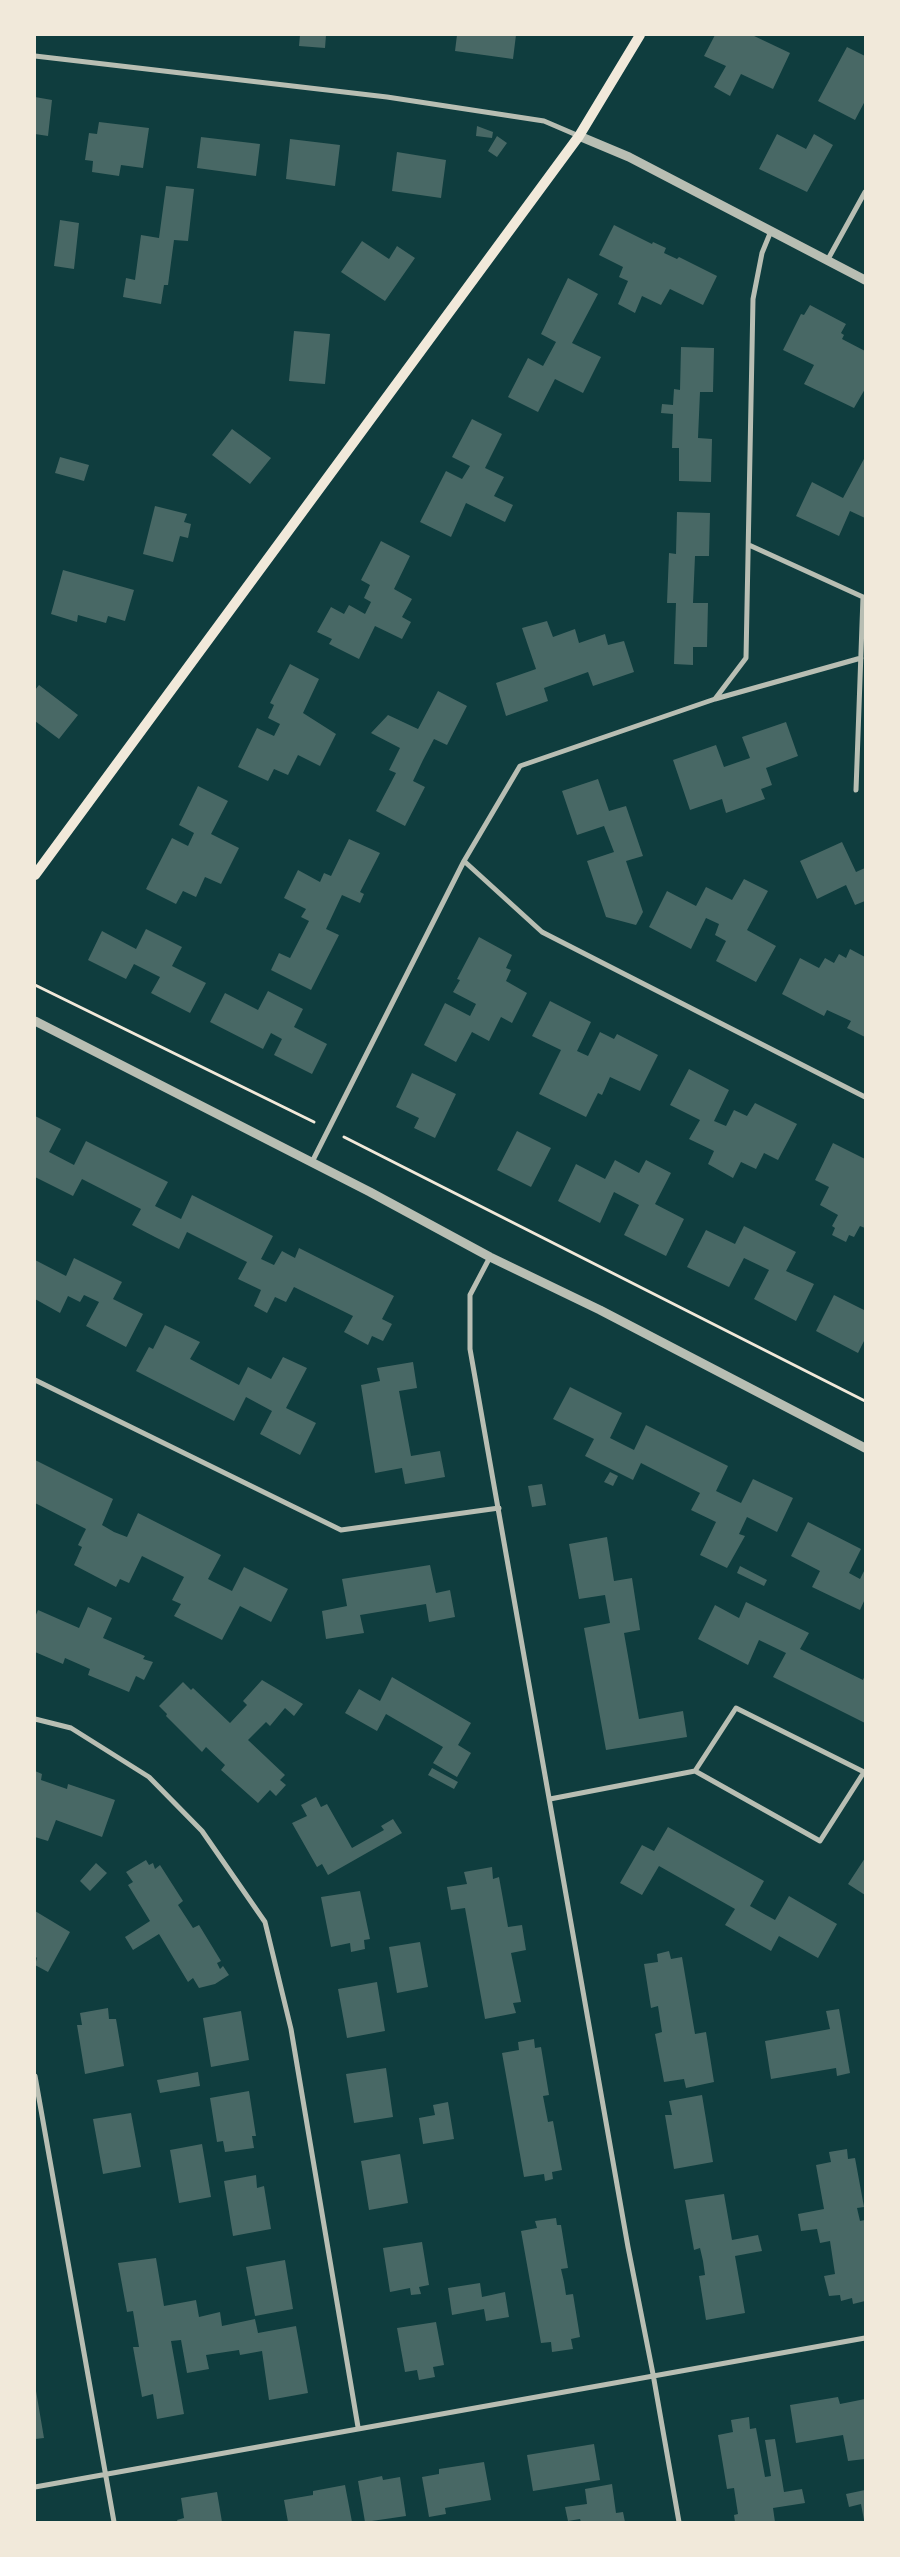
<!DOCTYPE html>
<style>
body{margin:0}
#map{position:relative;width:900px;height:2557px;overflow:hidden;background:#0f3d3e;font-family:Poppins,sans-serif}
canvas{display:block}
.frame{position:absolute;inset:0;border:36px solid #f1e9da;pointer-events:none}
</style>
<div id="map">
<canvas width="900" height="2557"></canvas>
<div class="frame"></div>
</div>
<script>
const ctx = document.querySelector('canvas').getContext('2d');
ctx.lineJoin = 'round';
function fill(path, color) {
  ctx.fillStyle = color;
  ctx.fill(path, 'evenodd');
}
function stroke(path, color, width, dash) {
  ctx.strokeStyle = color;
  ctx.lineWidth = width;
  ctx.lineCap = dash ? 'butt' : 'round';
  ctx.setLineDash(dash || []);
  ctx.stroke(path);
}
fill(new Path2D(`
 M300,35H326L325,48L299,46Z
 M457,35H516L513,59L455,51Z
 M715,35H752L790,53L773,89L741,74L730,96L714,87L726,66L704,56Z
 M847,47L865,56V101L855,120L818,101Z
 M35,97L52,100L48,136L35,134Z
 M99,122L149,128L143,168L121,165L119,176L92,172L93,161L85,160L89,133L97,134Z
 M477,126L493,132L492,138L476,136Z
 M777,134L806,149L814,134L833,145L807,192L759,169Z
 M497,136L507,143L497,157L488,151Z
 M201,137L260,144L256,176L197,168Z
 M290,139L340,145L335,186L286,179Z
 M397,152L446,160L441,198L392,191Z
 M166,186L194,189L188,241L174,240L168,285H164L161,304L123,297L126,278L135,280L141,235L159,238Z
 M60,220L79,223L74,269L54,266Z
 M614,225L652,244L653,242L666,248L664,253L677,259L679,257L717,276L703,305L670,289L661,305L642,296L635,313L618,304L628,281L619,277L623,267L599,255Z
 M362,241L389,259L397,246L415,258L385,301L341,272Z
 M568,278L598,294L572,343L601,357L583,393L555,379L538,412L508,397L528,358L543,366L556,342L541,334Z
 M810,305L846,324L841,333L844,335L842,339L865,351V389L854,408L804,384L814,365L783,350L801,314L804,315Z
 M294,331L330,334L325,384L289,381Z
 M681,347L714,348L713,392H700L698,438L712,439L711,482L679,481V448H672L673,414L661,413L662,404L673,405L674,389L680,390Z
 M472,419L502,434L485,468L504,477L494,496L513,505L505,522L466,503L451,537L420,522L446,471L462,479L470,466L452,457Z
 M232,429L271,458L250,484L212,455Z
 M60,457L89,465L84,481L55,473Z
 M865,457V518L850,511L839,536L796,516L812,482L843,498Z
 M155,506L187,514L184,522L191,524L188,538L180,536L173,562L143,554Z
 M677,512L710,513L709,556H695L693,603H708L707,647H693V665L674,664L676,603H667L669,553L676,554Z
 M381,541L410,556L394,589L412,599L402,617L411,622L402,639L375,626L359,659L329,644L332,639L317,632L331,607L344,614L349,605L365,614L371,602L364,598L370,585L361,580Z
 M63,570L134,590L125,621L108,616L106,623L78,615L77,622L51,614Z
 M547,621L553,637L575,629L579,643L605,634L608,645L624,641L634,672L593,686L588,672L544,688L548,701L506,716L496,683L536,669L522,628Z
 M290,664L319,679L303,713L336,734L320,766L298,755L288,775L274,769L268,781L238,767L257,728L274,736L280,724L268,718L274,705L270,703Z
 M39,685L78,715L59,739L35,721V690Z
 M438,691L467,706L447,745L434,739L423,760L413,781L425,787L405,826L376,811L396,773L389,770L400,748L371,733L388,715L418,729Z
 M786,722L798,756L766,768L772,785L761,789L765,799L726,813L722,799L690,810L673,760L716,745L724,767L750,758L742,737Z
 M598,779L609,811L626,806L643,856L626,861L643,912L636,925L606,917L587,861L614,852L604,826L577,835L562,791Z
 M198,786L228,801L211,834L239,848L221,884L205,877L196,897L183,891L176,904L146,889L172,838L188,846L194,833L179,825Z
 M349,839L380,853L360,892L364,894L360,903L342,895L326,929L339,935L311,990L271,970L279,953L290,958L309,921L301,917L306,909L284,898L298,870L320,882L324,873L331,876Z
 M842,842L856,872L865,868V901L855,905L846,885L817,899L800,861Z
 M744,879L768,891L747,930L776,946L756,982L716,961L726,941L715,935L719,924L706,918L691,949L649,927L667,891L696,906L706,887L732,900Z
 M146,929L182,947L172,966L206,983L190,1013L151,993L160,977L134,964L126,979L88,960L102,931L136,949Z
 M479,937L512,955L506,968L511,970L506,981L527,993L512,1023L501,1017L489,1041L472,1032L456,1062L424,1045L445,1003L470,1016L476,1004L453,992L460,980L457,979Z
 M850,949L865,957V1037L847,1028L851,1021L827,1010L824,1016L782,994L800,958L819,968L825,958L834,963L839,954L846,958Z
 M268,991L303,1009L294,1027L327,1044L312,1074L274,1055L282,1039L271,1033L263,1049L210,1022L225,993L258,1010Z
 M550,1001L591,1022L577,1051L588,1056L600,1032L614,1039L617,1034L658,1055L640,1091L610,1077L602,1095L598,1093L586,1117L539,1094L561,1050L532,1036Z
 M689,1069L729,1090L714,1121L726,1126L734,1110L747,1116L755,1103L797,1124L778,1160L764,1153L756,1169L741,1162L733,1178L708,1164L714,1151L689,1139L700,1120L670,1105Z
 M412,1073L456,1094L435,1138L414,1128L419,1118L396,1107Z
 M35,1116L61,1129L49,1152L74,1165L86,1141L168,1182L155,1206L181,1219L192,1195L273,1236L261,1259L274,1265L282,1251L295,1258L299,1248L394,1296L382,1319L392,1324L383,1341L372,1336L368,1345L344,1332L353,1316L294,1287L286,1302L275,1297L267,1313L254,1306L261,1290L238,1279L247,1262L187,1232L179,1249L155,1237L132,1225L141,1209L82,1179L73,1196L35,1177Z
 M517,1131L551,1148L531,1187L497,1170Z
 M833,1143L865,1159V1228L860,1226L854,1237L849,1235L846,1242L832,1235L835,1228L832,1226L838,1215L820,1205L829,1187L815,1180Z
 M615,1160L639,1173L646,1160L671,1173L655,1204L684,1219L666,1256L624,1235L639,1205L614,1192L600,1223L558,1201L576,1164L605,1179Z
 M744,1226L796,1252L786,1271L814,1284L796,1321L754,1299L769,1270L744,1258L729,1287L687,1267L706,1230L735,1244Z
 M74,1258L122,1282L113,1299L143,1314L126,1347L86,1326L99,1302L84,1295L80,1302L68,1296L60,1313L35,1299V1260L66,1276Z
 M834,1295L864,1310L865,1308V1339L858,1353L816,1331Z
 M165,1325L200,1342L190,1359L239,1385L248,1367L271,1379L283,1357L307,1368L286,1408L316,1423L300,1455L260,1434L272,1411L246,1397L234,1421L136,1371L149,1347L153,1349Z
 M413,1362L417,1388L399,1391L411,1456L440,1451L445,1477L405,1484L402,1468L375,1473L361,1385L380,1381L377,1368Z
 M570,1387L622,1413L610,1438L634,1450L646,1425L728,1466L716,1491L741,1503L753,1479L793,1498L777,1532L747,1517L739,1534L745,1536L727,1568L700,1555L716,1522L691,1510L700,1493L641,1463L633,1480L585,1456L594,1439L553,1419Z
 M35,1460L113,1499L102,1525L114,1532L127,1537L138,1513L221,1555L208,1579L232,1591L244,1567L288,1589L271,1622L240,1606L222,1640L174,1616L181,1604L172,1600L184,1577L142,1556L129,1583L120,1579L116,1587L74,1565L82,1547L78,1545L86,1529L35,1503Z
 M610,1472L618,1476L613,1486L604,1482Z
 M542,1484L546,1505L532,1507L528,1486Z
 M808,1522L861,1549L849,1573L860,1579L865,1569V1599L860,1610L812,1587L820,1571L791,1556Z
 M607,1537L614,1581L632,1578L640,1630L624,1633L639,1719L683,1711L687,1737L606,1750L584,1628L610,1623L605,1595L579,1599L569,1544Z
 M430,1565L436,1593L450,1590L455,1617L429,1622L426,1604L360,1615L364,1633L326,1639L322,1611L347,1606L342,1579Z
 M740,1566L767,1580L764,1586L737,1573Z
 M746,1602L809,1633L800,1649L863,1680L865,1675V1723L773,1677L786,1653L759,1640L748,1665L698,1639L715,1605L739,1618Z
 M88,1607L112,1618L103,1638L145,1656L143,1659L153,1662L144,1680L136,1676L129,1692L88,1675L90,1669L65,1658L63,1664L35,1652V1617L38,1610L79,1628Z
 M392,1677L471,1723L458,1745L471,1753L457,1777L433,1763L443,1747L386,1714L377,1731L345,1713L359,1689L380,1701Z
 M262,1680L303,1704L294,1716L285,1708L270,1726L266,1722L248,1740L285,1775L280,1780L286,1785L276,1796L270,1790L258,1803L221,1770L225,1765L206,1747L202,1752L166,1716L167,1714L159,1706L183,1682L191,1690L193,1688L230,1723L247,1705L243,1701Z
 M432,1768L458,1782L454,1789L428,1775Z
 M35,1771L42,1774L41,1780L67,1789L68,1784L115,1800L102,1837L56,1820L48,1841L35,1837Z
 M316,1797L321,1807L327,1804L352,1848L384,1830L381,1826L393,1819L402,1833L328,1875L322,1864L317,1867L292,1823L307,1816L301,1805Z
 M668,1827L764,1881L750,1906L764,1914L775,1920L789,1896L837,1924L818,1958L779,1936L771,1951L725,1925L735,1909L659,1866L642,1895L620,1883L642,1845L654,1851Z
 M865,1858V1895L848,1884Z
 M146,1860L149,1865L153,1863L155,1869L160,1865L183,1901L178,1905L193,1928L199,1925L221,1961L217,1963L220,1969L223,1966L229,1975L215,1984L199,1988L193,1978L188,1982L159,1934L133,1950L125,1937L150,1921L128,1885L133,1882L126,1872Z
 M96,1863L107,1873L90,1891L80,1881Z
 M492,1867L493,1879L499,1877L508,1927L522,1925L526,1950L511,1953L521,2002L513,2003L516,2013L485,2019L465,1908L451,1910L447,1887L467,1884L464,1872Z
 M360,1891L370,1939L364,1940L365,1949L351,1952L350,1943L331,1947L321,1897Z
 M35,1911L70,1932L48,1972L35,1965L37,1958L35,1956Z
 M420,1942L428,1987L397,1993L389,1947Z
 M669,1951L671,1959L682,1957L695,2034L706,2032L714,2082L686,2088L684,2079L664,2082L655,2034L662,2032L658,2006L651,2008L644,1964L658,1962L657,1954Z
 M377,1982L385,2031L347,2038L338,1989Z
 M108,2008L109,2019H116L124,2066L85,2074L77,2025H82L80,2013Z
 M839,2009L850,2073L837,2076L836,2068L771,2079L765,2041L830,2029L826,2011Z
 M241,2011L249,2060L211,2067L203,2018Z
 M534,2039L535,2048L541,2047L549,2095L543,2096L548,2122L553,2121L562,2170L552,2172L553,2179L545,2181L544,2174L524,2177L502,2053L519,2050L518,2042Z
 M386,2068L393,2117L354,2123L346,2074Z
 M198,2072L200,2086L160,2093L157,2080Z
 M249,2091L256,2136H252L254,2148L225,2152L223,2141L217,2142L210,2098Z
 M702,2095L713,2162L674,2169L665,2115H672L669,2101Z
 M448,2102L454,2139L423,2144L419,2118L435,2115L433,2105Z
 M131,2113L141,2167L103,2174L93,2119Z
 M202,2144L211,2197L179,2203L170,2150Z
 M847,2149L848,2159L855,2158L864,2207L857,2208L860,2221L865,2220V2301L853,2304L852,2298L841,2301L840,2295L829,2296L824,2276L835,2274L830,2241L820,2243L817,2229L801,2231L798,2214L824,2209L816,2165L831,2162L829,2152Z
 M400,2154L408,2203L369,2210L361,2161Z
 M256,2175L257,2188L264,2186L271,2229L233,2236L224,2181Z
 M724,2194L732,2240L758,2235L762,2251L735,2256L745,2313L706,2320L699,2276L705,2275L703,2261L700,2248L694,2250L685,2200Z
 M556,2218L557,2225H561L568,2268L561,2269L564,2282L566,2295L573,2294L580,2337L571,2339L573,2349L552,2352L551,2342L541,2343L521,2231L537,2228L535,2221Z
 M422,2242L429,2285L419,2287L421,2294L411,2295L410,2288L390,2292L383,2248Z
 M156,2258L164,2306L196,2300L199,2317L220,2312L222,2326L255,2319L258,2333L296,2326L308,2393L269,2400L262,2351L240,2355L239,2350L206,2355L209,2369L187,2373L181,2340L171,2341L184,2414L157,2419L153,2394L142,2397L133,2347H139L133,2311L127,2312L118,2263Z
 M285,2260L293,2309L255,2316L246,2267Z
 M480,2283L482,2297L505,2292L509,2317L486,2321L484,2309L452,2315L448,2288Z
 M436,2322L444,2365L433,2367L435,2377L419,2380L417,2370L405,2372L397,2328Z
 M35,2385L44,2438L35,2439Z
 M838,2397L840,2404L865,2399V2459L848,2461L843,2435L796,2443L790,2405Z
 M749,2417L750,2429L756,2428L765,2477L771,2476L765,2440L775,2439L784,2492L802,2489L805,2503L773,2508L775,2522H735L734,2515L738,2514L734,2488L727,2489L718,2435L733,2432L731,2420Z
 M594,2444L600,2480L533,2491L527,2455Z
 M484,2462L491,2500L445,2508L446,2514L429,2517L422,2477L439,2474V2469Z
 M382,2476L383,2480L400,2477L406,2516L365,2522L358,2481Z
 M612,2484L616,2513L623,2512L625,2522H581L580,2519L568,2521L565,2507L587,2504L585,2489Z
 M345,2485L352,2522H288L284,2500L313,2495V2491Z
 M865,2490V2520H864L861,2504L849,2507L846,2494Z
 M217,2492L222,2522H178L177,2520L184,2518L181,2498Z`), '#486865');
stroke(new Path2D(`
 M35,985L314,1122
 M344,1137L865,1401`), '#f1e9da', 3);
stroke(new Path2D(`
 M35,56L387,97L544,121L579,136
 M827,261L865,192
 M749,545L863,597L856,790
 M715,699L861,658
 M464,861L542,932L865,1097
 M312,1162L464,861L520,766L715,699L746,658L753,299L762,253L771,231
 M490,1257L470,1295V1349L628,2247L653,2374L679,2522
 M35,1380L341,1530L499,1508
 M35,1719L71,1728L149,1777L202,1831L265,1922L291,2029L358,2427
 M550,1799L695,1771L736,1708L864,1772L820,1841L695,1771
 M35,2076L114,2522
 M35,2487L865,2338`), '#b8beb3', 5);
stroke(new Path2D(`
 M579,136L629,157L865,280
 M35,1021L370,1192L490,1257L600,1310L865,1448`), '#b8beb3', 9);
stroke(new Path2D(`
 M35,875L579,136L640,35`), '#f1e9da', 10);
</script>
